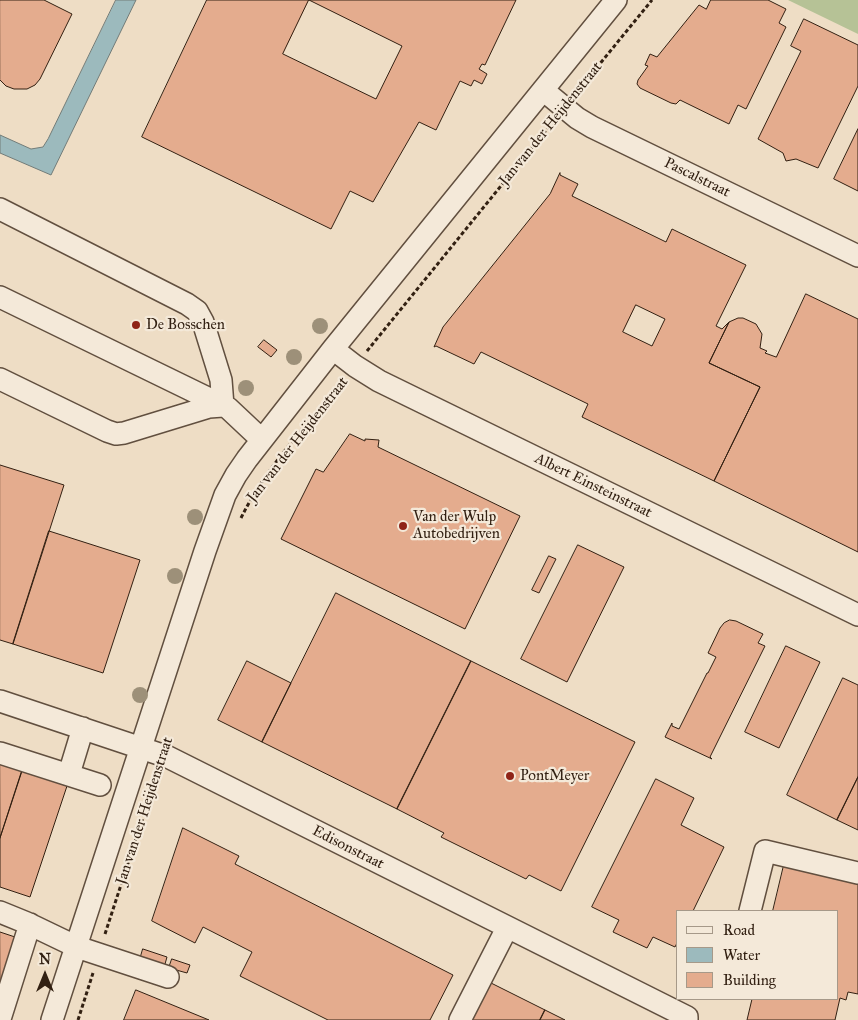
<!DOCTYPE html>
<style>
body{margin:0}
#map{position:relative;width:858px;height:1020px;overflow:hidden;background:#eeddc5;font-family:"IM FELL Great Primer",serif}
canvas{display:block}
.legend{position:absolute;left:676px;top:910px;width:162px;height:90px;box-sizing:border-box;background:#f4e9d9;border:1px solid #a69989;margin:0;padding:6px 9px;list-style:none;font-size:15px;color:#322012}
.legend li{display:flex;align-items:center;gap:10px;height:25px}
.legend b{width:25px;border:1px solid #a69989}
.north{position:absolute;left:20px;top:950px;width:50px;height:50px;-webkit-text-stroke:4px #f4e9d9;paint-order:stroke;rotate:0deg;font-size:14px;font-weight:700;line-height:20px;text-align:center;color:#322012}
.north::after{content:'';display:block;margin:auto;width:18px;height:22px;background:#322012;clip-path:polygon(50% 0,100% 100%,50% 72%,0 100%)}
</style>
<div id="map">
<canvas width="858" height="1020"></canvas>
<ul class="legend">
<li><b style="height:6px;background:#f4e9d9"></b>Road</li>
<li><b style="height:14px;background:#9cbabd"></b>Water</li>
<li><b style="height:14px;background:#e4ac8e"></b>Building</li>
</ul>
<div class="north">N</div>
</div>
<script>
const ctx = document.querySelector('canvas').getContext('2d');
ctx.lineJoin = 'round';
function fill(path, color) {
  ctx.fillStyle = color;
  ctx.fill(path, 'evenodd');
}
function stroke(path, color, width, dash) {
  ctx.strokeStyle = color;
  ctx.lineWidth = width;
  ctx.lineCap = dash ? 'butt' : 'round';
  ctx.setLineDash(dash || []);
  ctx.stroke(path);
}
function drawText(font, color, halo, rows, align = 'center') {
  ctx.font = font + ' "IM FELL Great Primer",serif';
  ctx.lineWidth = 4.5;
  ctx.setLineDash([]);
  ctx.textBaseline = 'middle';
  ctx.strokeStyle = halo;
  ctx.fillStyle = color;
  for (const [text, x, y, turn = 0] of rows) {
    ctx.save();
    ctx.translate(x, y);
    ctx.rotate((+turn || 0) * Math.PI / 180);
    ctx.textAlign = isNaN(turn) ? turn : align;
    if (halo) ctx.strokeText(text, 0, 0);
    ctx.fillText(text, 0, 0);
    ctx.restore();
  }
}
fill(new Path2D(`
 M788,0H858V34Z`), '#b6c296');
const water = new Path2D(`
 M116,0H136L51,175L0,153V135L31,149L43,147L48,139Z`);
fill(water, '#9cbabd');
stroke(water, '#727c79', 1);
const building = new Path2D(`
 M0,0H44L72,14L40,79L35,85L27,89H14L6,86L0,80Z
 M207,0H516L485,65L482,64L479,69L487,74L482,84L474,80L471,86L460,81L436,130L419,122L373,202L350,191L331,229L142,137ZM309,0L402,46L376,99L283,54Z
 M711,0H768L786,9L779,23L786,27L746,109L738,105L729,124L680,100L676,104L671,103L640,88L637,84L638,80L648,66L645,65L650,54L657,57L699,5L706,9Z
 M804,19L858,45V86L818,168L796,159L786,161L783,153L758,139L801,51L791,46Z
 M858,129V191L834,179Z
 M560,173V175L578,184L572,196L666,242L672,229L746,265L716,326L722,329L729,322L709,363L760,387L714,481L582,417L588,404L481,352L474,364L436,346L434,347L443,327L550,194ZM636,305L665,319L652,346L623,332Z
 M806,294L858,319V552L714,481L760,387L709,363L729,322L738,318H743L756,324L762,334L760,348L767,351L765,353L776,357Z
 M264,340L277,350L271,357L258,347Z
 M350,434L365,441V439L379,440L378,447L520,516L465,629L281,539L316,469L323,472Z
 M0,465L64,485L13,644L0,640Z
 M49,531L140,560L103,673L13,644Z
 M578,545L624,567L567,682L521,659Z
 M549,556L556,559L539,593L532,590Z
 M336,593L471,661L397,809L262,742Z
 M730,620L736,621L763,634L758,643L765,646L710,757L712,759L665,737L672,723V726L679,729L707,673H708L716,657L708,653L720,628L724,623Z
 M786,646L820,662L779,748L745,732Z
 M247,661L291,683L262,742L218,720Z
 M471,661L635,742L561,891L529,875L526,879L441,837L444,833L397,809Z
 M843,678L858,685V777L837,820L787,795Z
 M0,764L22,771L0,838Z
 M22,771L67,786L30,897L0,887V838Z
 M858,777V830L837,820Z
 M656,779L694,798L681,825L724,847L693,911H677V943L675,947L653,937L647,948L613,932L619,920L592,907Z
 M183,828L239,856L235,864L453,975L430,1020H328L240,976L252,952L203,927L195,943L152,921Z
 M784,865L858,883V994L848,992L846,1000L840,998L835,1020H747L752,999H837V911H773Z
 M0,932L18,938L0,987Z
 M143,949L167,957L163,971L139,963Z
 M172,959L190,965L187,973L169,968Z
 M489,982L545,1010L540,1020H470Z
 M136,990L209,1020H124Z
 M545,1010L565,1020H540Z`);
fill(building, '#e4ac8e');
stroke(building, '#322012', 1);
const minor = new Path2D(`
 M543,90L577,118L592,127L858,256
 M0,209L187,304L197,311L203,322L221,380L223,406L209,407L124,433L116,434L107,431L0,379
 M0,297L228,408L261,439
 M333,349L355,366L379,381L858,615
 M0,701L168,757L687,1017V1020
 M0,753L100,785
 M69,774L83,728
 M750,911L765,851L858,873
 M0,912L27,923L77,947L168,977
 M0,1019L30,924
 M52,1020L205,551L225,495L236,475L247,459L333,349L616,0
 M460,1020L507,928`);
stroke(minor, '#614f3f', 24);
stroke(new Path2D(`
 M576,93L652,0
 M367,351L552,123
 M241,518C266,467 307,425 343,381
 M105,934L144,814
 M78,1020L93,973`), '#322012', 3, [4, 2.5]);
stroke(minor, '#f4e9d9', 21);
ctx.fillStyle = '#9d9079';
for (const [x, y] of [
 [320,326],
 [294,357],
 [246,388],
 [195,517],
 [175,576],
 [140,695]
]) {
  ctx.beginPath();
  ctx.arc(x, y, 8, 0, 2 * Math.PI);
  ctx.fill();
}
for (const [x, y, r, color] of [
 [136,325,5,"#8f2418"],
 [403,526,5,"#8f2418"],
 [510,776,5,"#8f2418"]
]) {
  const dot = new Path2D();
  dot.arc(x, y, r, 0, 2 * Math.PI);
  ctx.fillStyle = color;
  ctx.fill(dot);
  stroke(dot, '#f4e9d9', 2);
}
drawText('15px', '#322012', '#f4e9d9', [
 ["Jan van der Heijdenstraat",551,124,-51],
 ["Pascalstraat",697,178,26],
 ["Jan van der Heijdenstraat",298,440,-52],
 ["Albert Einsteinstraat",593,486,26],
 ["Jan van der Heijdenstraat",145,811,-72],
 ["Edisonstraat",348,848,27]
]);
drawText('15px', '#322012', '#f4e9d9', [
 ["De Bosschen",146,325],
 ["Van der Wulp",413,517],
 ["Autobedrijven",413,534],
 ["PontMeyer",520,776]
], 'left');
</script>
